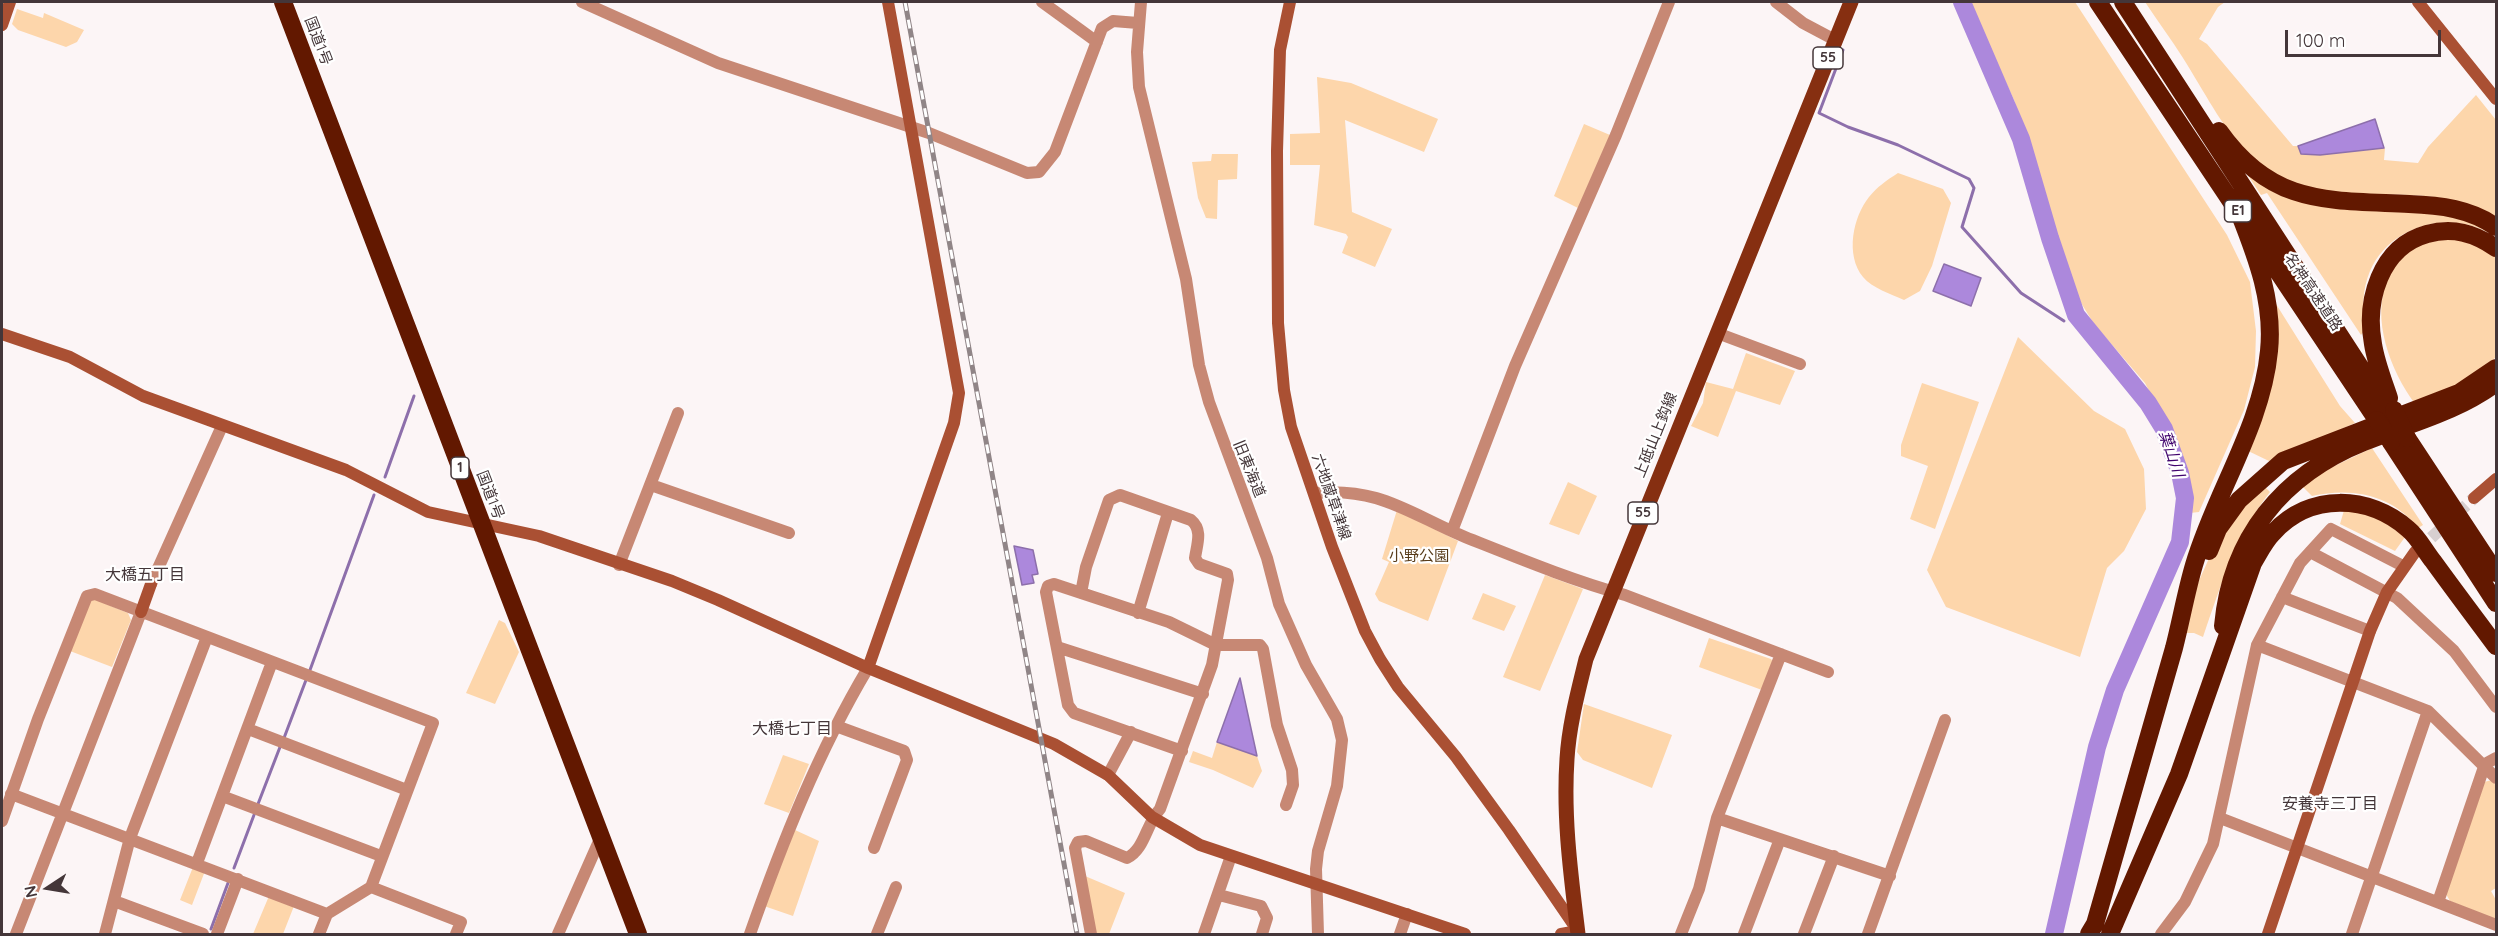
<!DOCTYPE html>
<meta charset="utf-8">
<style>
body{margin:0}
#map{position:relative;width:2498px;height:936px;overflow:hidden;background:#fcf5f6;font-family:Quicksand,sans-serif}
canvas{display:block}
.frame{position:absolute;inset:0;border:3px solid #443639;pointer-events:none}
.north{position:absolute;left:18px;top:858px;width:60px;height:60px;-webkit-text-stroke:4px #fff;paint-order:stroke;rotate:258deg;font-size:16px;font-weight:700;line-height:24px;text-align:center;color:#443639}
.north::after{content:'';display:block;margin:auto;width:21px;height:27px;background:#443639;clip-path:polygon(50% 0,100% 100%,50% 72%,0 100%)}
.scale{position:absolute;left:2285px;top:30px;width:156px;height:27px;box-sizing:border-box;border:3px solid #443639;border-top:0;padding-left:8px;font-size:18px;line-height:21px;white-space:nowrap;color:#443639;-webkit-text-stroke:4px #fff;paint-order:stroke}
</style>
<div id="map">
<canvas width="2498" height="936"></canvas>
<div class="frame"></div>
<div class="north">N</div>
<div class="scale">100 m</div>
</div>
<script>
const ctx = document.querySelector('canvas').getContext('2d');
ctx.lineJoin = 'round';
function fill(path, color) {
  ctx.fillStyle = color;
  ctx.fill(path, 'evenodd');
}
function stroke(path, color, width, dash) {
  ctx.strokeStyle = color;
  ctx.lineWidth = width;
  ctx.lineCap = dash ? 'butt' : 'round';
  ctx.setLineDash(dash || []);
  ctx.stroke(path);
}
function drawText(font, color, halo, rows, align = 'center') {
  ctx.font = font + ' Quicksand,"Noto Sans JP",sans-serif';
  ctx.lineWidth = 4.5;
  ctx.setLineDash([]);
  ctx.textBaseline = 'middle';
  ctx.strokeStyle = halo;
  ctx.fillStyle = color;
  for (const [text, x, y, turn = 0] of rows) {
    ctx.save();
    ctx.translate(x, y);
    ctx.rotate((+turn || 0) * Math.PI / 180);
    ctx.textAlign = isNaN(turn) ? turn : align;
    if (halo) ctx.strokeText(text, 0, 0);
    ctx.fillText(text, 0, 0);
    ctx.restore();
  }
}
fill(new Path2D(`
 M1969,2H2075L2227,235L2250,282L2256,331L2255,367L2244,410L2199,512L2190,513L2184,474L2170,431L2145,383L2094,324L2075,293L2014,100Z
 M2145,2H2225L2218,7L2199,39L2207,44L2293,146H2298L2301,154L2320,155L2385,148L2384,160L2418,163L2428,147L2476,95L2496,120V217C2449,189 2398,196 2345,194C2249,189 2227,128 2183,58C2171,39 2157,20 2145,2Z
 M17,9L43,18L44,13L84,30L77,42L66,47L18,30L12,24Z
 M1317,77L1351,83L1438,119L1424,152L1345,120L1352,212L1392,229L1375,267L1342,253L1348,237L1346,234L1314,225L1320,165H1290V134L1320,133Z
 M1584,124L1610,135L1578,208L1554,196Z
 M1212,154H1238L1237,179L1218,180L1217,219L1206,218L1198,198L1192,162L1211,161Z
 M2245,171L2266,184L2444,210L2489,230L2487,232C2446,210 2389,227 2370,271C2362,290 2362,310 2365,330L2361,335L2267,193L2261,195Z
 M1898,173L1943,189L1951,203L1932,266L1920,291L1904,300C1891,294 1872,288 1863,277C1845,255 1853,217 1869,197C1877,187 1887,180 1898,173Z
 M2458,236L2496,257V357L2477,375L2415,404C2391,371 2370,319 2388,278C2393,268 2401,257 2408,247Z
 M2276,304L2340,406L2355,423L2269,461L2244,449Z
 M2018,337L2094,411L2125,429L2144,469L2146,509L2124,551L2107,568L2080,657L1946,607L1927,570Z
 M1746,353L1795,371L1780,405L1736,391L1718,437L1691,426L1703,403L1706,382L1733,389Z
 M1922,383L1979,402L1935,529L1910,519L1928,466L1901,456V445Z
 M2372,448L2423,525L2418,528C2392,495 2353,487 2312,496L2299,483Z
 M1568,482L1597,496L1579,535L1549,524Z
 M2262,484L2270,492C2236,535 2221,585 2203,637L2194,633H2185L2197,585L2220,534Z
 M2345,507L2373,514L2405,537L2395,551L2340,524Z
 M1397,510L1458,541L1428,621L1379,601L1375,594L1389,562L1382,559Z
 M1545,575L1583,589L1540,691L1503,677Z
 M1483,593L1516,606L1504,631L1472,619Z
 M94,599L128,613L131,620L112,667L70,651L90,601Z
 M499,620L505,623L519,652L495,704L466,693Z
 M1709,638L1771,659L1773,662L1762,690L1699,667Z
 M1584,704L1672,735L1652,788L1583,760L1577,752Z
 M1217,742L1257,756L1262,771L1253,788L1213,770L1189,762L1193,751L1212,758Z
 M783,755L809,764L789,813L764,804Z
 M2492,780L2496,786V888L2491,891L2496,900V920L2450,901L2446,894L2484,782Z
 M795,830L819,841L793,916L764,906Z
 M193,867L205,871L192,905L180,900Z
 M1085,876L1125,893L1109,934H1096Z
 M269,896L294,906L283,934H253Z`), '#fdd6ab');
const water = new Path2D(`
 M2375,119L2384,148L2320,155L2301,154L2298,146Z
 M1944,264L1981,278L1971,306L1933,291Z
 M1014,546L1033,550L1038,574L1032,575L1034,583L1022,585Z
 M1240,678L1257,756L1217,742Z`);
fill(water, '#ac88dc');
stroke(water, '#8d6fab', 1.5);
stroke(new Path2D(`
 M1843,50L1819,113L1848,127L1898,145L1969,179L1974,188L1962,227L2021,293L2064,321
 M2076,315L2088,329
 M385,477L414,396
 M310,670L374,495
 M284,738L306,680
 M258,804L280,747
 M234,868L254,815
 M211,929L228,883`), '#8d6fab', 3);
stroke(new Path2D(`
 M1962,2L2021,139L2050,238L2076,315L2148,403L2164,429L2180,473L2185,498L2180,542L2115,690L2097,747L2054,934`), '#ac88dc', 18);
stroke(new Path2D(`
 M2418,550L2474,498`), '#d7cfd0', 12, [12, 6]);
stroke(new Path2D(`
 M582,2L718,63L929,133L1027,173L1039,172L1055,152L1102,28L1113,21L1138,23
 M1042,2L1097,42
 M1141,2L1137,52L1139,87L1186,279L1199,365L1209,402L1267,558L1279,604L1306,665L1337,719L1342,740L1337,786L1318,851L1316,869L1318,934
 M1776,2L1803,23L1835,40
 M1717,333L1800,364
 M651,485L789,533
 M1314,493C1380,487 1408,513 1465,537C1518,558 1571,580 1625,595L1828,672
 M1452,531L1515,366L1616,135L1669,2
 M2310,552L2397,598L2454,651L2496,707
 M619,565L678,413
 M151,584L222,426
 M1081,593L1086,567L1109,500L1120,495L1191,520C1203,530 1197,544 1195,558L1199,564L1227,574L1228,580L1212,665L1160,809C1146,824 1145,849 1127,858L1086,841L1078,842L1075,848L1091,934
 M2282,597L2370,631
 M1138,613L1168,513
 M2257,645L2428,711L2496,778
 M1057,647L1203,694
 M836,726L904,751L907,760L874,848
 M248,729L407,790
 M1182,751L1074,713L1068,705L1046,592L1048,586L1054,584L1169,622L1216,645H1260L1263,649L1277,725L1292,770L1293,785L1286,805
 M1108,775L1131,732
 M11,794L327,914
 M222,796L381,856
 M1717,818L1890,876
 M2220,818L2496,925
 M2,821L38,719L87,596L95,594L433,723L371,887L327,914L319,934
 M197,863L272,662
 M371,887L461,922L456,934
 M1219,895L1261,906L1267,918L1262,934
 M114,901L203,934
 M2438,902L2485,764L2496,758
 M16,934L141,612
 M105,934L130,838L207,637
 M217,934L238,879
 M558,934L600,839
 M750,934C782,843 818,752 868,668
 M877,934L896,887
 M1204,934L1231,856
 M1400,934L1407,914
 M1681,934L1699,889L1717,818L1781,654
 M1744,934L1780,839
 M1804,934L1834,856
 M1868,934L1945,720
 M2161,934L2185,902L2213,844L2257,645L2300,563L2331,529L2403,566
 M2352,934L2428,711`), '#c78874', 12);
stroke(new Path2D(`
 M1290,2L1280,50L1277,151L1278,323L1284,390L1291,427L1332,547L1365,631L1380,659L1398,687L1456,757L1509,830L1578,931L1561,934
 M2418,2L2496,99
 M2,25L10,2
 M2,334L70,357L143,396L346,470L428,512L539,536L672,581L718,600L868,668L1054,744L1108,775L1152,817L1200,845L1465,934
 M2474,498L2496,479
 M141,612L151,584
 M868,668L954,423L959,393L888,2
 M2268,934L2370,631L2387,592L2415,552`), '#aa5033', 12);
stroke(new Path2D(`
 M1578,934C1571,876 1563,818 1567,759C1569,725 1578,692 1586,659L1851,2`), '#862f11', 15);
stroke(new Path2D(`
 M283,2L638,934
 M2098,2L2377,420
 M2123,2L2390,413
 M2219,131C2272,206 2327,200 2409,204C2440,205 2471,209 2496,227
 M2389,398C2383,380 2376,363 2373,344C2365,301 2380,247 2427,234C2453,227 2474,233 2496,248
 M2407,438L2496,573
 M2391,442L2496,603
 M2209,551L2218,529L2239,500L2283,461L2459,393L2496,368
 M2223,626C2231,538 2282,475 2364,442C2410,423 2455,413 2496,383
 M2089,934L2095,924C2122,832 2148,740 2174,648C2181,621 2186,592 2194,565C2215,493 2262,426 2269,351C2274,303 2257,258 2240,215
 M2110,934L2179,774L2253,563C2259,553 2265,541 2273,533C2310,492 2369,495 2408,529C2418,537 2425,551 2433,561C2454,590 2475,618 2496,646`), '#621800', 18);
const rail = new Path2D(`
 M905,2L1077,934`);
stroke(rail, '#908587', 5);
stroke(rail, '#fff', 3, [9]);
stroke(new Path2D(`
 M2394,410L2407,438
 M2377,420L2391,442`), '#621800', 18);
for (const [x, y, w] of [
 [1828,58,30],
 [2238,211,27],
 [460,468,18],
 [1643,513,30]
]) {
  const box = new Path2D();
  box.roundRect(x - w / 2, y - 11, w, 22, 4.5);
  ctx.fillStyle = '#fff';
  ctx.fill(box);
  stroke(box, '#443639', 1.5);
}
drawText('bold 14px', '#443639', null, [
 ["55",1828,58],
 ["E1",2238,211],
 ["1",460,468],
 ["55",1643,513]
]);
drawText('15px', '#443639', '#fff', [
 ["国道1号",318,41,69],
 ["名神高速道路",2313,292,56],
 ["上砥山上鈎線",1656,435,-68],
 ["旧東海道",1249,469,68],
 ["国道1号",490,495,69],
 ["六地蔵草津線",1331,497,71]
]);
drawText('15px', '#583c1a', '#fff', [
 ["小野公園",1419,556]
]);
drawText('italic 16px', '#40046d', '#fff', [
 ["葉山川",2171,454,72]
]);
drawText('16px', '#443639', '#fff', [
 ["大橋五丁目",145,575],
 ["大橋七丁目",792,729],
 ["安養寺三丁目",2330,804]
]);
</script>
